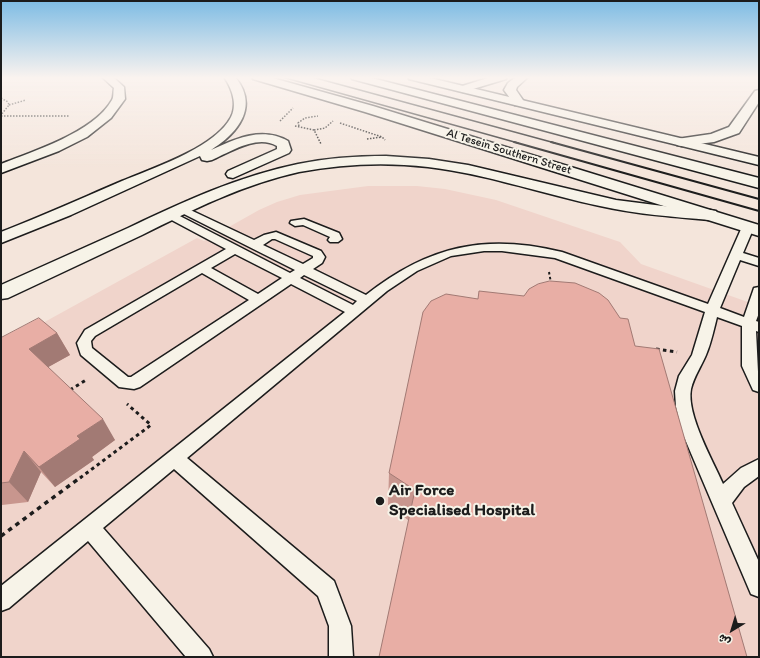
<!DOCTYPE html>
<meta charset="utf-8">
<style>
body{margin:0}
#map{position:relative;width:760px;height:658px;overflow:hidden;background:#f4e5db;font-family:Itim,"Playpen Sans Arabic",sans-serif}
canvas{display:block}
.frame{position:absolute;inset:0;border:2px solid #1c1c1c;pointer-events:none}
.north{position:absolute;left:712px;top:610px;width:40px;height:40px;-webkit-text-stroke:3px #f7f3e8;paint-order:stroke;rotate:218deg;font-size:11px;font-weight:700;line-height:16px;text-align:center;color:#1c1c1c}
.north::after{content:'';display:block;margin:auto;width:14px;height:18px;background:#1c1c1c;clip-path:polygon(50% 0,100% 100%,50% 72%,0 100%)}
</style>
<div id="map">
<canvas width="760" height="658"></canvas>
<div class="frame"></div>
<div class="north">ش</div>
</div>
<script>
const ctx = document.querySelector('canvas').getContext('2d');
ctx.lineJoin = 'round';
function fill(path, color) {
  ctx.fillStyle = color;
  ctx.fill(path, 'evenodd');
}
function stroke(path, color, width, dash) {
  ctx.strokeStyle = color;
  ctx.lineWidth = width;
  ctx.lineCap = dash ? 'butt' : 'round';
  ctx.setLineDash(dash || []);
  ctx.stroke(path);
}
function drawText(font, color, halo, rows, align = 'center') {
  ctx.font = font + ' Itim,sans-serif';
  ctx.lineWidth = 4;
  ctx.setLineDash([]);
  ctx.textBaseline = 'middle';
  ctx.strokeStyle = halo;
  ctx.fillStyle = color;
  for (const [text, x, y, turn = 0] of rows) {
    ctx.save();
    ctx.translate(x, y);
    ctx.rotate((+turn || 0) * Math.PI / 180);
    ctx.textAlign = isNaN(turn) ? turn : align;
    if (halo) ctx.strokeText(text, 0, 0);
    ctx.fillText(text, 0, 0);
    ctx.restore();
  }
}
fill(new Path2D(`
 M368,186H417L445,189L496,200L620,242L641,264L759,306V657H1V346L197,238L204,241L259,210L277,202L300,195Z`), '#f0d4cb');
const lane = new Path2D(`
 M182,206L254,240L264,235L276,232L321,251L325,257L322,263L313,269L366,295C428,246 485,233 562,252L708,304L742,227L748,224L752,225L754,227L743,253L759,258V266L740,260L720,308L744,317L753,291L754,288L759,287V313L756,321L759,322V332L756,331L759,392L753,390L742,366V326L717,317C714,329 711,343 706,355C701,367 694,376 691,389C686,414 713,461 723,484L741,468L759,459V476L744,487L732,503L759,562V597L751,594L682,432L676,407L675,391L679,376L692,355L705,312L555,258L502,251H484L451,256L417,271L387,291L187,458L334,581L351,626L353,657H329V626L318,596L174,469L103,528L209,649L213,657H186L88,541L9,608L1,611V586L345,312L291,284L140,387L134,389L119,387L81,355L77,343L85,330L226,249L166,217L165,215L166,213H174L290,273L295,270L178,211L177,209ZM272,239H275L313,256V258L303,264L263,245ZM235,254L282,278L258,294L211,268ZM202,273L249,300L131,377H128L92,348L91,341L95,336ZM304,275L357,301L353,305L300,278Z
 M304,219L339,233L342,239L338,242H330L328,240L330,237L303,225L295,226L290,223L291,221Z`);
const street = new Path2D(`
 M102,77H113L124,87L125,99L111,118L87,137L59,151L1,173V164C34,151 94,132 112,100C114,97 113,92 114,88Z
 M491,77H507L506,79L463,92L457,89L459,87Z
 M516,77H528L517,87L516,90L525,103L523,105H515L504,90L508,83Z
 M759,90V102L739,133L714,142L682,146L677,145L675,142L677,139L711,134L729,127L755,91Z`);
const secondary = new Path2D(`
 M224,77H235C260,107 237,134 211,150C235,139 262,126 288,141L291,150L289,153L233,178L228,177L226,174L228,171L275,150L277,149V146C257,134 230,152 212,160L207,161L202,160L200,156L71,215L1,243V232C42,216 82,198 122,181C153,168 208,150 228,122C239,108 233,90 224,77Z
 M408,77H426L759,157V165L409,79Z
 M386,156L429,159L468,165L616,200L663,206L710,210L716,211L718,215L716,219L710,220C673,217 636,214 600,206C543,194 487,174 428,167C385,162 342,164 299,172C244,184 192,210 142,235C97,256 53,277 8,298L1,299V285C43,266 86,247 128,228C183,202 239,176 298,164C327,158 356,156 386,156Z`);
const highway = new Path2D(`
 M252,77H269L373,106L759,225V236L365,112L253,79Z
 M351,77H368L759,178V188L352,79Z`);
stroke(lane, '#1c1c1c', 3);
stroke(street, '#1c1c1c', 3);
stroke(secondary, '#1c1c1c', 3);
stroke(highway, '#1c1c1c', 3);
stroke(new Path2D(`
 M1,98L8,102L9,105L1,115
 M9,105L26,100
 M1,116H70
 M280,121L293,108
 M340,123L382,137L385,140
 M295,126L314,130L321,144
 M299,126L298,123L305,118L318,116
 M314,130L325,128L333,121
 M367,139L382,137`), '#1c1c1c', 1.5, [1.5, 1.5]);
stroke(new Path2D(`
 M549,272L551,283`), '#1c1c1c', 2, [2.5, 2.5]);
stroke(new Path2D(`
 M656,349L677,352
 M70,390L86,380
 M80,478L151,425L127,404`), '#1c1c1c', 3, [3.5, 3.5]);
stroke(new Path2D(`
 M1,536L81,477`), '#1c1c1c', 3.5, [4.5, 4.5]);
fill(lane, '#f7f3e8');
fill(street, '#f7f3e8');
fill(secondary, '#f7f3e8');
fill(highway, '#f7f3e8');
stroke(new Path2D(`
 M282,77L518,143
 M312,77L555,143`), '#1c1c1c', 1.5);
stroke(new Path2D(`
 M514,142L759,211
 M551,142L759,199`), '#1c1c1c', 2);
fill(new Path2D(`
 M524,296L408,520L388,505L389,473L478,299Z
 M57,333L70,355L48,367L115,440L92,457L94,460L55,487L41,472L28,502L2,505L1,504V338Z`), '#c8968e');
fill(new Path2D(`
 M57,333L70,355L43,370L29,349Z
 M103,419L115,440L92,457L94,460L55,487L39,467L77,436Z
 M24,451L41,472L28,502L9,482Z`), '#a27a74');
const building = new Path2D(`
 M550,281L575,283L599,293L608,300L620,318L628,319L635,346L659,349L747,657H379L415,490L389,473L423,312L431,301L446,294L478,299L479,291L524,296L529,289L538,284Z
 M39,318L57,333L29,349L103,419L77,436L80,439L39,467L24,451L9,482L1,483V338Z`);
fill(building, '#e8aea5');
stroke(building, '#a27a74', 1);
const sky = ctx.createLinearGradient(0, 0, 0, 169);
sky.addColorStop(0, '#7ebce4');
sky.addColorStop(0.46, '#faf3ef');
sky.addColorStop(1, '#faf3ef00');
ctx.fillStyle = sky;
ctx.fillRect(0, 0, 760, 169);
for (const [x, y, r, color] of [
 [380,501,5,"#1c1c1c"]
]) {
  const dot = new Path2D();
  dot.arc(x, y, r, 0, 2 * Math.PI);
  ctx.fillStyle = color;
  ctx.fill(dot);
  stroke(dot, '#f7f3e8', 1.5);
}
drawText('12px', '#1c1c1c', '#f7f3e8', [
 ["Al Tesein Southern Street",509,152,17]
]);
drawText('bold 17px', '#1c1c1c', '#f7f3e8', [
 ["Air Force",389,491],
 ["Specialised Hospital",389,511]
], 'left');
</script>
